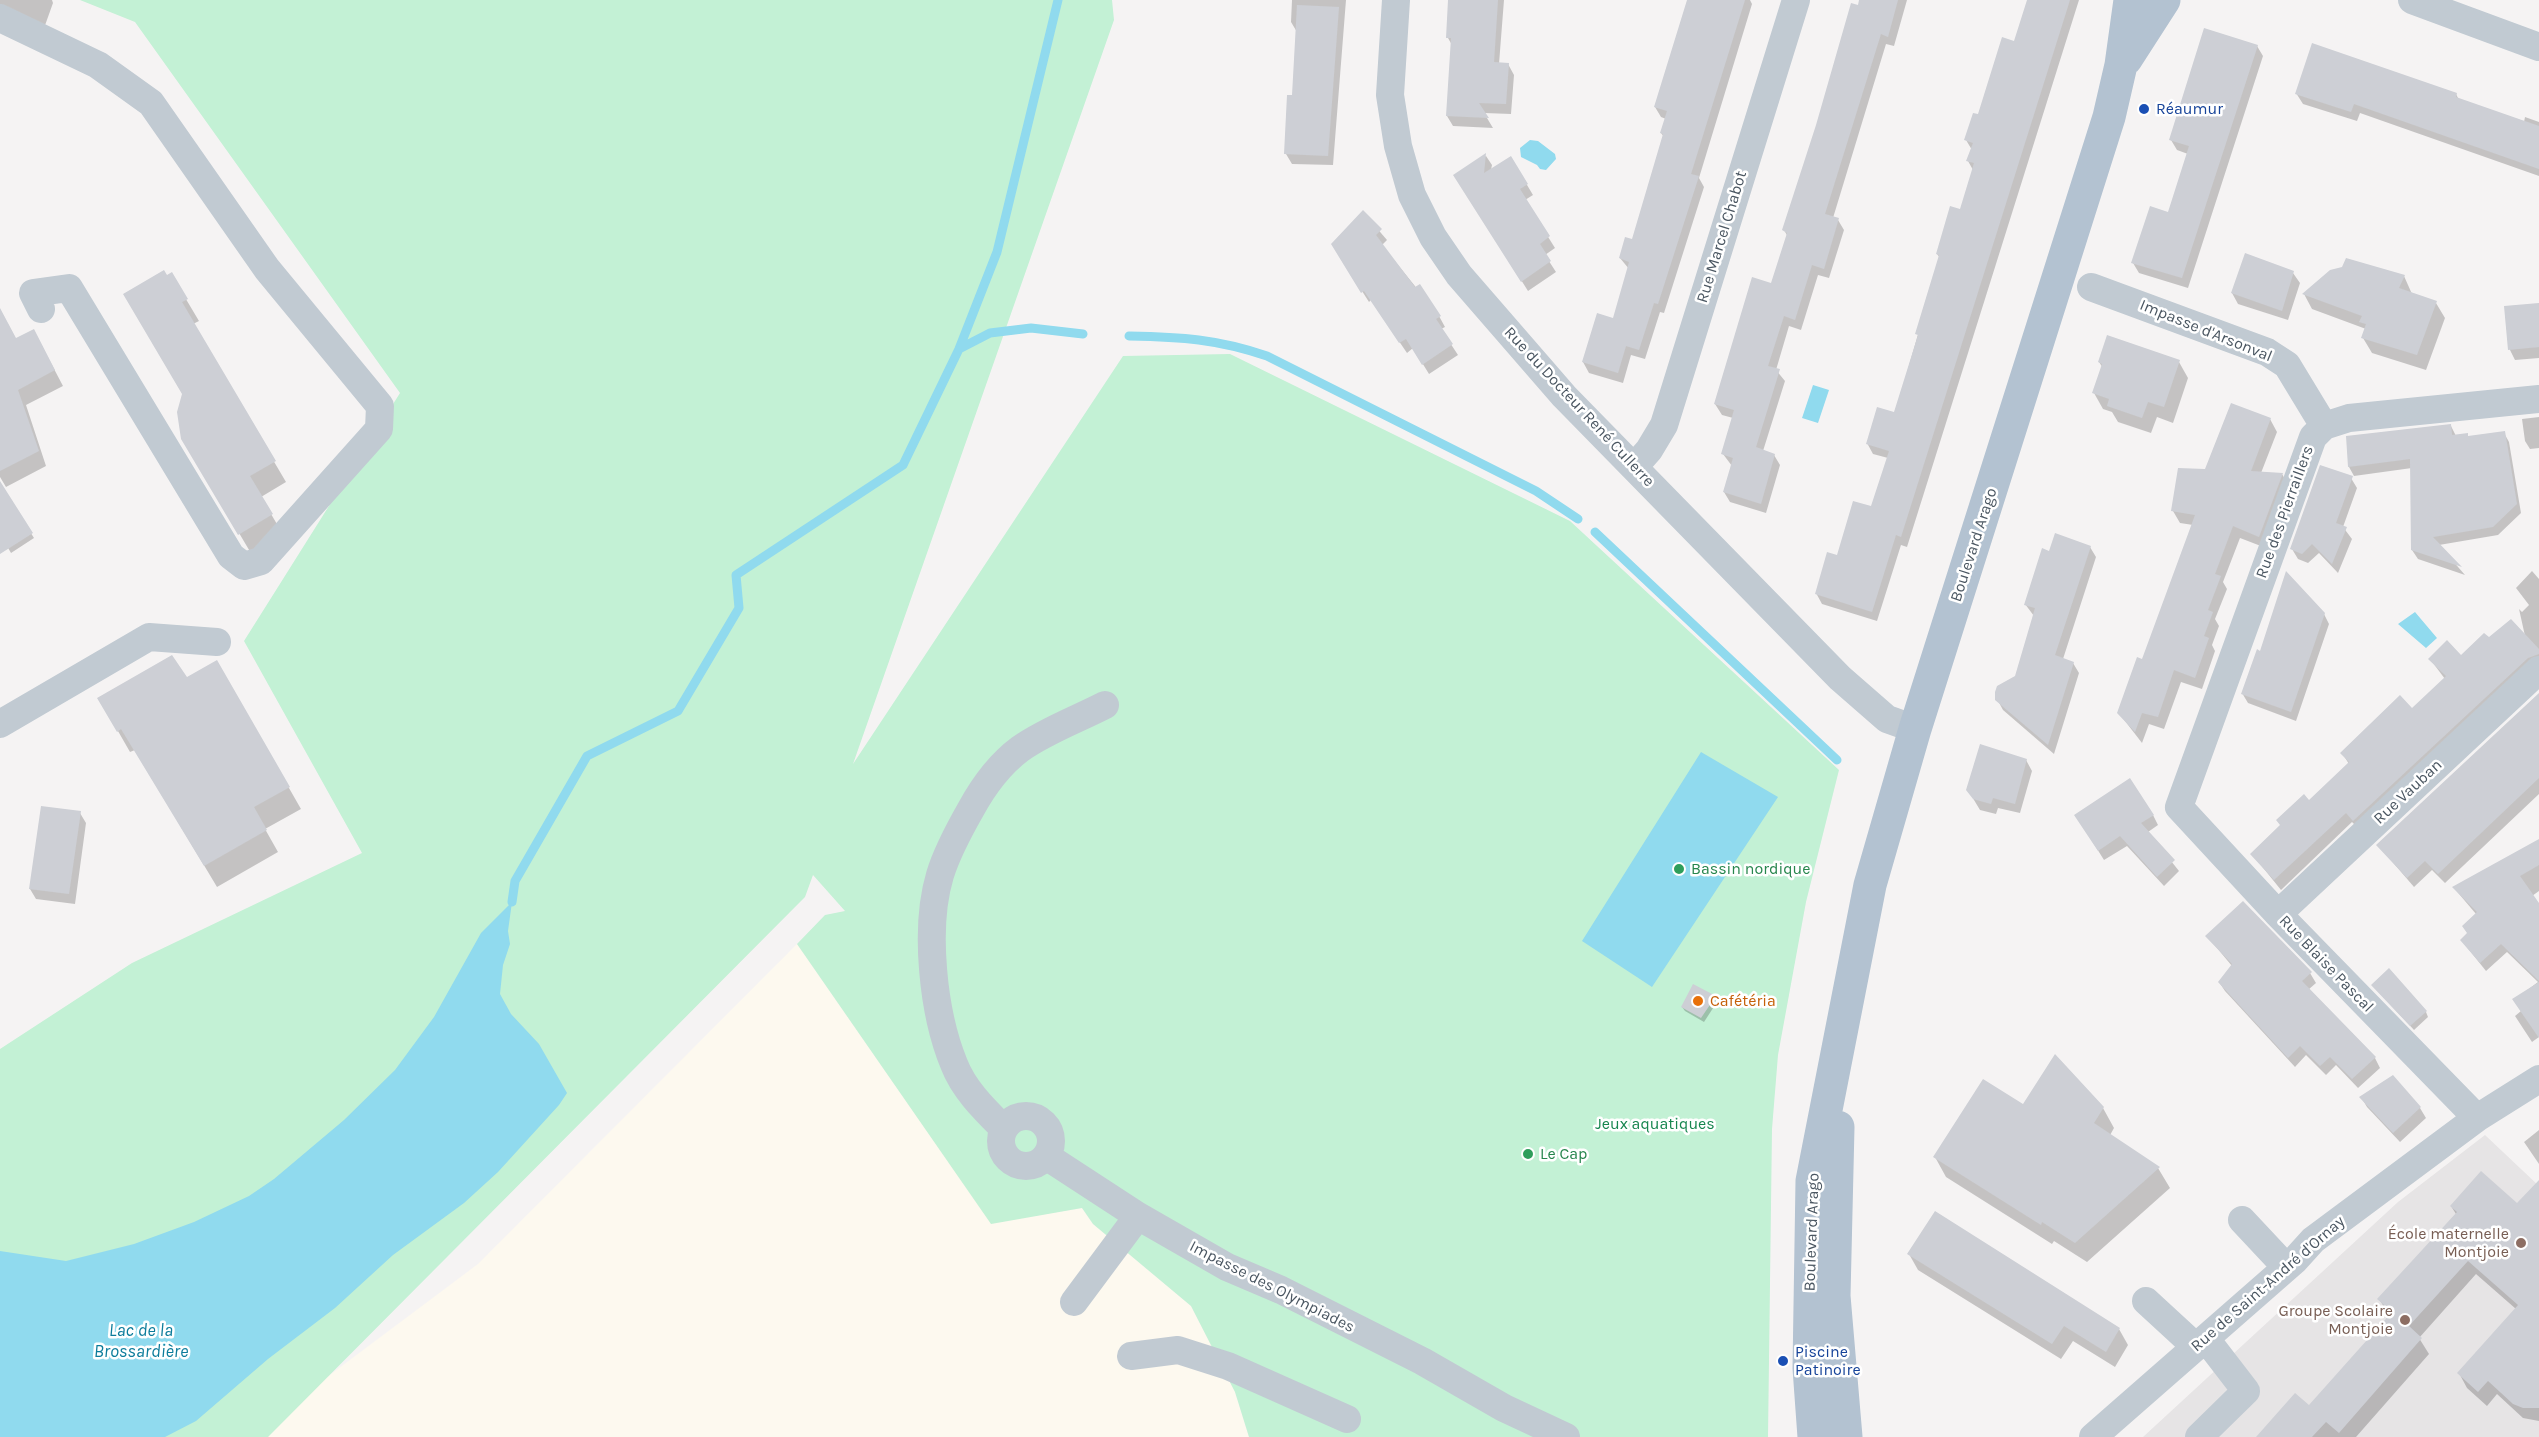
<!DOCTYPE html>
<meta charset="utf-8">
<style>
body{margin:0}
canvas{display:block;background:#f5f3f3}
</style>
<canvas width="2539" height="1437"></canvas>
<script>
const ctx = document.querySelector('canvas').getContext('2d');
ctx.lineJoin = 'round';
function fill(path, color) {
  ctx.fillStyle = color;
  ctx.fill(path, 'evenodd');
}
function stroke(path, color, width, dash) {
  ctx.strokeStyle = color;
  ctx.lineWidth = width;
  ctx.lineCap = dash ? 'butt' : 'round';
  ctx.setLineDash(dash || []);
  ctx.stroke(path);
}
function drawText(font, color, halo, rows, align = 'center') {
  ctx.font = font + ' Karla,sans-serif';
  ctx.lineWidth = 5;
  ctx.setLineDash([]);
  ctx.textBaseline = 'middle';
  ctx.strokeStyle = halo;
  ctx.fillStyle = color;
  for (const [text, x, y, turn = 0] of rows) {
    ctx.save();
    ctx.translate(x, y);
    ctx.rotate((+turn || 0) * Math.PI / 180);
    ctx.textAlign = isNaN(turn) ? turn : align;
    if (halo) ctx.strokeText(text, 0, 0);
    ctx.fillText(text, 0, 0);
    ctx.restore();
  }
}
fill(new Path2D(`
 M797,944L991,1223L1082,1208L1093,1224L1191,1306L1235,1392L1249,1437H247L478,1264Z`), '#fdf9ef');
fill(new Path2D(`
 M2485,1135L2539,1186V1437H2143L2398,1202Z`), '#e6e4e5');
fill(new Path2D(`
 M80,0H1112L1114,20L853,764L1123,356L1230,354L1570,521L1839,770L1806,902L1778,1055L1772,1129L1768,1437H1249L1235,1392L1191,1306L1093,1224L1082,1208L991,1224L797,944L825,915L845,911L813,875L805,897L268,1437H0V1049L132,963L362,853L244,641L400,393L135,22Z`), '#c3f1d5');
fill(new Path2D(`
 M1530,140L1538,141L1555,154L1556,159L1546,170L1540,169L1537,165L1521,157L1520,148Z
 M1813,385L1829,390L1818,423L1802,418Z
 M2415,612L2437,638L2426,648L2398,624Z
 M1701,752L1778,797L1652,987L1582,941Z
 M512,902L508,931L510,944L503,965L500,994L511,1014L539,1044L567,1093L559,1105L498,1172L464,1203L393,1255L335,1308L268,1359L196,1421L165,1437H0V1251L66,1261L134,1244L194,1222L249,1196L274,1179L344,1120L395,1070L434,1017L481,933Z`), '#90daee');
fill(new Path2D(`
 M0,0H52L53,3L43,31L0,8Z
 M1292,0H1346L1333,165L1292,164L1286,154L1293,97L1297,32L1291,22Z
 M1450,0H1504L1499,64H1508L1514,75L1511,114L1484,113L1493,128L1453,126L1447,116L1452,45L1448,38Z
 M1689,0H1750L1752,4L1699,178L1704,187L1664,313L1660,312L1645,359L1631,355L1623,383L1589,373L1583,362L1614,320L1629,269L1620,258L1633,241L1664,137L1661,133L1666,119L1661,117L1655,107Z
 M1861,0H1907L1894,46L1886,44L1833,218L1838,220L1844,230L1829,278L1818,275L1801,330L1789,326L1776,370L1785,381L1763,451L1774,455L1780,465L1766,513L1730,502L1724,492L1732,466L1723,454L1733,418L1722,415L1715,404L1772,285L1788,237L1784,230Z
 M2029,0H2079L1907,547L1901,545L1877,621L1822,604L1816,593L1872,508L1888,458L1873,454L1867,443L1895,414L1940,258L1937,254L1961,211L1973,170L1968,161L1972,150L1966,140L2015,43Z
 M2257,46L2263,56L2188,288L2139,273L2133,263L2169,213L2188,154L2177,150L2171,140Z
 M2296,93L2456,94L2459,100L2524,122L2525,117L2539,122V176L2360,113L2357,121L2303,104Z
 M1486,156L1492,165L1491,170L1511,158L1533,195L1525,200L1555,248L1545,255L1556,272L1528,291L1455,175Z
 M1363,212L1387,240L1382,245L1439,316L1445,327L1441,329L1458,355L1429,374L1413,348L1407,353L1371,300L1369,302L1339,255Z
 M2293,273L2300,283L2288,320L2238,304L2232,293Z
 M171,274L199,321L193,324L286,482L261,497L284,536L252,555L183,438V394L166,277Z
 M2404,276L2412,294L2436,303L2445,318L2426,370L2372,353L2363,338L2366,329L2312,309L2304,294Z
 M2539,304V358L2515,360L2510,350L2506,307Z
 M0,326L16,340L42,346L63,386L26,405L46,466L6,487L0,477Z
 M2099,362H2179L2188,378L2173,423L2157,417L2151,433L2118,422L2112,412L2103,409L2094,393L2103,368Z
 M2539,417V448L2530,449L2525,441L2522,419Z
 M2270,419L2277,432L2261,473L2282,474L2289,486L2266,548L2240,538L2223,582L2227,589L2215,619L2219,626L2212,645L2215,651L2202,689L2181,682L2164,729L2149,724L2142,743L2118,712L2143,660L2193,525L2180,523L2173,511L2206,471Z
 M2451,426L2456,436L2468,437L2504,433L2509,442L2521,513L2498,535L2439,545L2465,575L2418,559L2412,550V468L2354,476L2349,467L2348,438Z
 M2351,478L2357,488L2343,527L2352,539L2338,573L2319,553L2308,563L2298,559L2292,549Z
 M16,509L34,538L11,553L0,534V520Z
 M2090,547L2096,557L2063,659L2073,663L2079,673L2054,754L2003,710L1997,699L2016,677L2034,616L2025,604Z
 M2532,571L2539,579V665L2360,830L2352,822L2281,890L2252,854L2349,764L2342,753L2412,710L2445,679L2430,659L2461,657L2488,640L2525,636L2519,609L2522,612L2529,605L2516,588Z
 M2324,614L2329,624L2296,721L2248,703L2242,693L2261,653Z
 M217,662L301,809L265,829L278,852L217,887L135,750L130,752L99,698L186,679Z
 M2539,695V794L2445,883L2432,870L2414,887L2378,845Z
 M2026,760L2032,771L2020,813L1998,808L1996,814L1980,810L1968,790Z
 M80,813L86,823L75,904L36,899L30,889Z
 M2153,815L2158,825L2148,832L2179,871L2164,886L2127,846L2104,860L2082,825Z
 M2539,841V891L2532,896L2539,906V1037L2532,1042L2515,1016L2521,1011L2514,1000L2538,982L2507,952L2486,971L2462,941L2468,934L2476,914L2454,888Z
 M2207,936L2310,973L2316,983L2308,990L2375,1058L2380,1068L2358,1088L2336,1065L2326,1075L2306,1055L2295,1067L2225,991L2219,982L2232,966Z
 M2373,986L2426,1012L2428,1017L2414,1030Z
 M1714,997L1717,1002L1704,1022L1685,1011L1682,1007Z
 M2361,1097L2420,1108L2426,1118L2400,1142L2367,1107Z
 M2024,1106L2103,1108L2114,1128L2109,1137L2158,1168L2170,1188L2087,1262L2054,1241L2052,1244L1946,1177L1935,1157Z
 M2539,1130V1164L2524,1142Z
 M2517,1205L2539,1212V1421L2523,1418L2497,1394L2487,1406L2467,1388L2459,1373L2516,1309L2476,1274L2419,1338L2429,1354L2356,1437H2258L2310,1407L2390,1316L2379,1299L2456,1214L2451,1206Z
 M1909,1254L2119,1329L2128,1345L2115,1367L2073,1341L2061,1359L1918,1270Z`), '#0003');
stroke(new Path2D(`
 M1129,336C1181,337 1217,339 1267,356L1536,491L1578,519
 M959,349L990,333L1031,328L1083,334
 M1595,532L1837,760
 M512,902L515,881L587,756L678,711L739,608L736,575L903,465L959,349L997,252L1058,0`), '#90daee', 9);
fill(new Path2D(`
 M1448,0H1498L1494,62L1509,63L1506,104L1479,103L1489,118L1446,116L1451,38H1446Z
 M1687,0H1745L1691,174L1699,176L1658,304L1654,303L1639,350L1626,346L1618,373L1582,362L1597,313L1613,318L1629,262L1619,258L1625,237L1632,239L1663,134L1660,133L1667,111L1654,107Z
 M1859,0H1898L1888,37L1881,34L1825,214L1839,218L1824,269L1812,265L1795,320L1784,316L1768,366L1780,369L1756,447L1775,454L1761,504L1723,492L1733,458L1721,454L1734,410L1714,404L1752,277L1771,283L1787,233L1782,230L1816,125L1851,3L1858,5Z
 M2027,0H2070L1901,537L1896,535L1872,612L1815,594L1827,552L1837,555L1853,501L1871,506L1889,451L1866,444L1877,407L1894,412L1918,335L1915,334L1939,255L1936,254L1950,206L1960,209L1974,163L1966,161L1973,143L1964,140L1973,113L1978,114L2002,37L2014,41Z
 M1297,5L1339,7L1328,156L1284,154L1287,95H1292Z
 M2204,28L2258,45L2182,278L2131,263L2150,206L2168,212L2189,146L2169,140Z
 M2312,43L2457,93L2456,97L2539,126V169L2354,104L2351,112L2295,94Z
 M1486,153L1484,173L1511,156L1528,184L1520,189L1550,236L1540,244L1551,261L1521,282L1453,175Z
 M1363,210L1382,229L1376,235L1415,287L1420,284L1441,316L1436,319L1453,344L1422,365L1406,339L1399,343L1364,291L1361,293L1331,244Z
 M2245,253L2294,271L2282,311L2231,293Z
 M2346,258L2405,275L2399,288L2437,301L2417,355L2361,338L2366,324L2359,322L2362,316L2302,294L2330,270L2342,267Z
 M164,270L167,275L172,272L188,299L182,302L276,461L250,476L273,514L238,535L181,439L177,412L182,394L123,294Z
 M2539,303V347L2508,350L2504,306Z
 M0,308L16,338L34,329L55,370L18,390L39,451L0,471Z
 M2107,335L2180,360L2164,407L2148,402L2142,418L2107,406L2109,399L2092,393L2102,364L2098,362Z
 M2231,403L2271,418L2251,471L2283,473L2259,537L2233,526L2215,574L2221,576L2208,610L2213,612L2204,636L2209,638L2195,678L2174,670L2158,717L2142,713L2135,732L2117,713L2137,657L2142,659L2195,515L2171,511L2178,468L2205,469Z
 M2451,424L2452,435L2468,433V436L2505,431L2517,504L2493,527L2433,537L2462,567L2411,550L2410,459L2348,467L2346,436Z
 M2320,465L2353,476L2336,523L2347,527L2332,564L2312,544L2302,554L2290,549Z
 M0,481L33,533L0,554Z
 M2055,533L2091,546L2055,655L2074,662L2048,745L1995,700V692L1997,686L2015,676L2035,608L2024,605L2042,548L2049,551Z
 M2286,571L2325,613L2291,712L2241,694L2257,649L2260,651Z
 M2511,619L2539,649V654L2528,658L2353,821L2346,813L2274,880L2250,854L2280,825L2276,820L2304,794L2309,800L2349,762L2340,753L2400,695L2412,708L2446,676L2428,659L2447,640L2461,655L2484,633L2489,637Z
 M172,655L187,677L217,660L290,787L254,807L267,830L204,866L121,729L117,732L97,698Z
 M2539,693V778L2438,874L2425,861L2407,878L2376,845Z
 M1980,744L2027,759L2015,804L1993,798L1991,804L1973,799L1966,790Z
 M2130,778L2154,815L2141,823L2175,860L2157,877L2120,836L2098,851L2074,815Z
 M41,806L81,811L69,894L29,889Z
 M2539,839V865L2520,876L2539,903V981L2501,944L2480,963L2460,940L2467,933L2462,926L2477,912L2452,887Z
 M2243,901L2312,972L2302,981L2376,1057L2352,1079L2330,1057L2320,1066L2300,1046L2288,1058L2218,982L2232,964L2205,936Z
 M2389,968L2427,1011L2410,1026L2371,985Z
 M2539,982V1038L2512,999Z
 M1693,984L1716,996L1701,1018L1681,1007Z
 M2055,1054L2104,1107L2094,1123L2160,1167L2075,1243L2042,1222L2041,1225L1933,1157L1983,1079L2023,1104Z
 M2393,1075L2421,1107L2393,1133L2359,1097Z
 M2481,1171L2517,1203L2539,1180V1408H2523L2513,1404L2488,1381L2478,1392L2457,1373L2518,1305L2468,1261L2409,1326L2422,1338L2339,1433L2326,1422L2312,1437H2256L2295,1393L2309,1405L2392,1312L2377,1299L2457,1212L2450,1206Z
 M1935,1211L2120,1328L2106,1352L2064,1326L2052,1344L1907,1254Z`), '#cdcfd5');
stroke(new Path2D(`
 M1396,0L1390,95L1398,146L1412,195L1433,237L1459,275L1564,396L1840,678L1887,719L1915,729
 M2412,0L2539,47
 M0,18L98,65L151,103L267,269L380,406L379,429L261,561L244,566L231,556L69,288L33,293L41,309
 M2091,287L2267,352L2287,365L2324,426
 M1634,467L1649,450L1664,425L1796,0
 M0,724L149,637L217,642
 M2278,914L2539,670
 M1001 1141a25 25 0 1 1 50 0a25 25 0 1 1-50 0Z
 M2477,1118L2278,914L2179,807L2313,437L2324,426L2349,418L2539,399
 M1004,1129C985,1110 964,1090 954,1064C933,1013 924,928 940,875C947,852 959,830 971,809C983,787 1000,764 1020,749C1045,731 1078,719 1105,705
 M1046,1156L1138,1216L1227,1267L1281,1290L1422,1361L1504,1408L1566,1437
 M2242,1220L2286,1267
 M2146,1301L2196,1347
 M1074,1302L1138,1216
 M1131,1356L1178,1350L1228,1366L1347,1419
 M2093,1437L2294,1261L2313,1240L2477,1118L2539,1079
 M2199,1437L2246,1391L2206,1339`), '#c1cad2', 28);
stroke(new Path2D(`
 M2126,59L2164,0
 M1838,1127L1834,1296L1846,1437
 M1814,1437L1809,1368L1812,1181L1870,885L1915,729L2109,117L2121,65L2130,0`), '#b3c2d1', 33);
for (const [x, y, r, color] of [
 [2144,109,6,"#1a4fb4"],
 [1679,869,6,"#2e9e5b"],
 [1698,1001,6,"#e8710a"],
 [1528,1154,6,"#2e9e5b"],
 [2521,1243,6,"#8d6e63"],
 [2405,1320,6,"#8d6e63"],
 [1783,1361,6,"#1a4fb4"]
]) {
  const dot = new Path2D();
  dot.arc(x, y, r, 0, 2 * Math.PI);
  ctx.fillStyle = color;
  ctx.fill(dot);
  stroke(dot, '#fff', 2);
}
drawText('16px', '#164399', '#fff', [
 ["Réaumur",2156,109],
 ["Piscine",1795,1352],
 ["Patinoire",1795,1370]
], 'left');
drawText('16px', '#4a5661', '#fff', [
 ["Rue Marcel Chabot",1722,237,-73],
 ["Impasse d'Arsonval",2206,331,22],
 ["Rue du Docteur René Cullerre",1579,407,47],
 ["Rue des Pierraillers",2285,512,-70],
 ["Boulevard Arago",1974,545,-72],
 ["Rue Vauban",2408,792,-43],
 ["Rue Blaise Pascal",2326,964,46],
 ["Boulevard Arago",1812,1232,-88],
 ["Rue de Saint-André d'Ornay",2268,1284,-41],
 ["Impasse des Olympiades",1272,1287,27]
]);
drawText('16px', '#27864d', '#fff', [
 ["Bassin nordique",1691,869],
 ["Le Cap",1540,1154]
], 'left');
drawText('16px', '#c56008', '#fff', [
 ["Cafétéria",1710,1001]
], 'left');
drawText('16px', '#17864f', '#fff', [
 ["Jeux aquatiques",1655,1124]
]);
drawText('16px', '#785e54', '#fff', [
 ["École maternelle",2509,1234],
 ["Montjoie",2509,1252],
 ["Groupe Scolaire",2393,1311],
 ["Montjoie",2393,1329]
], 'right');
drawText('italic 18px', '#0c7c9b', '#fff', [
 ["Lac de la",141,1331],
 ["Brossardière",141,1352]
]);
</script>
